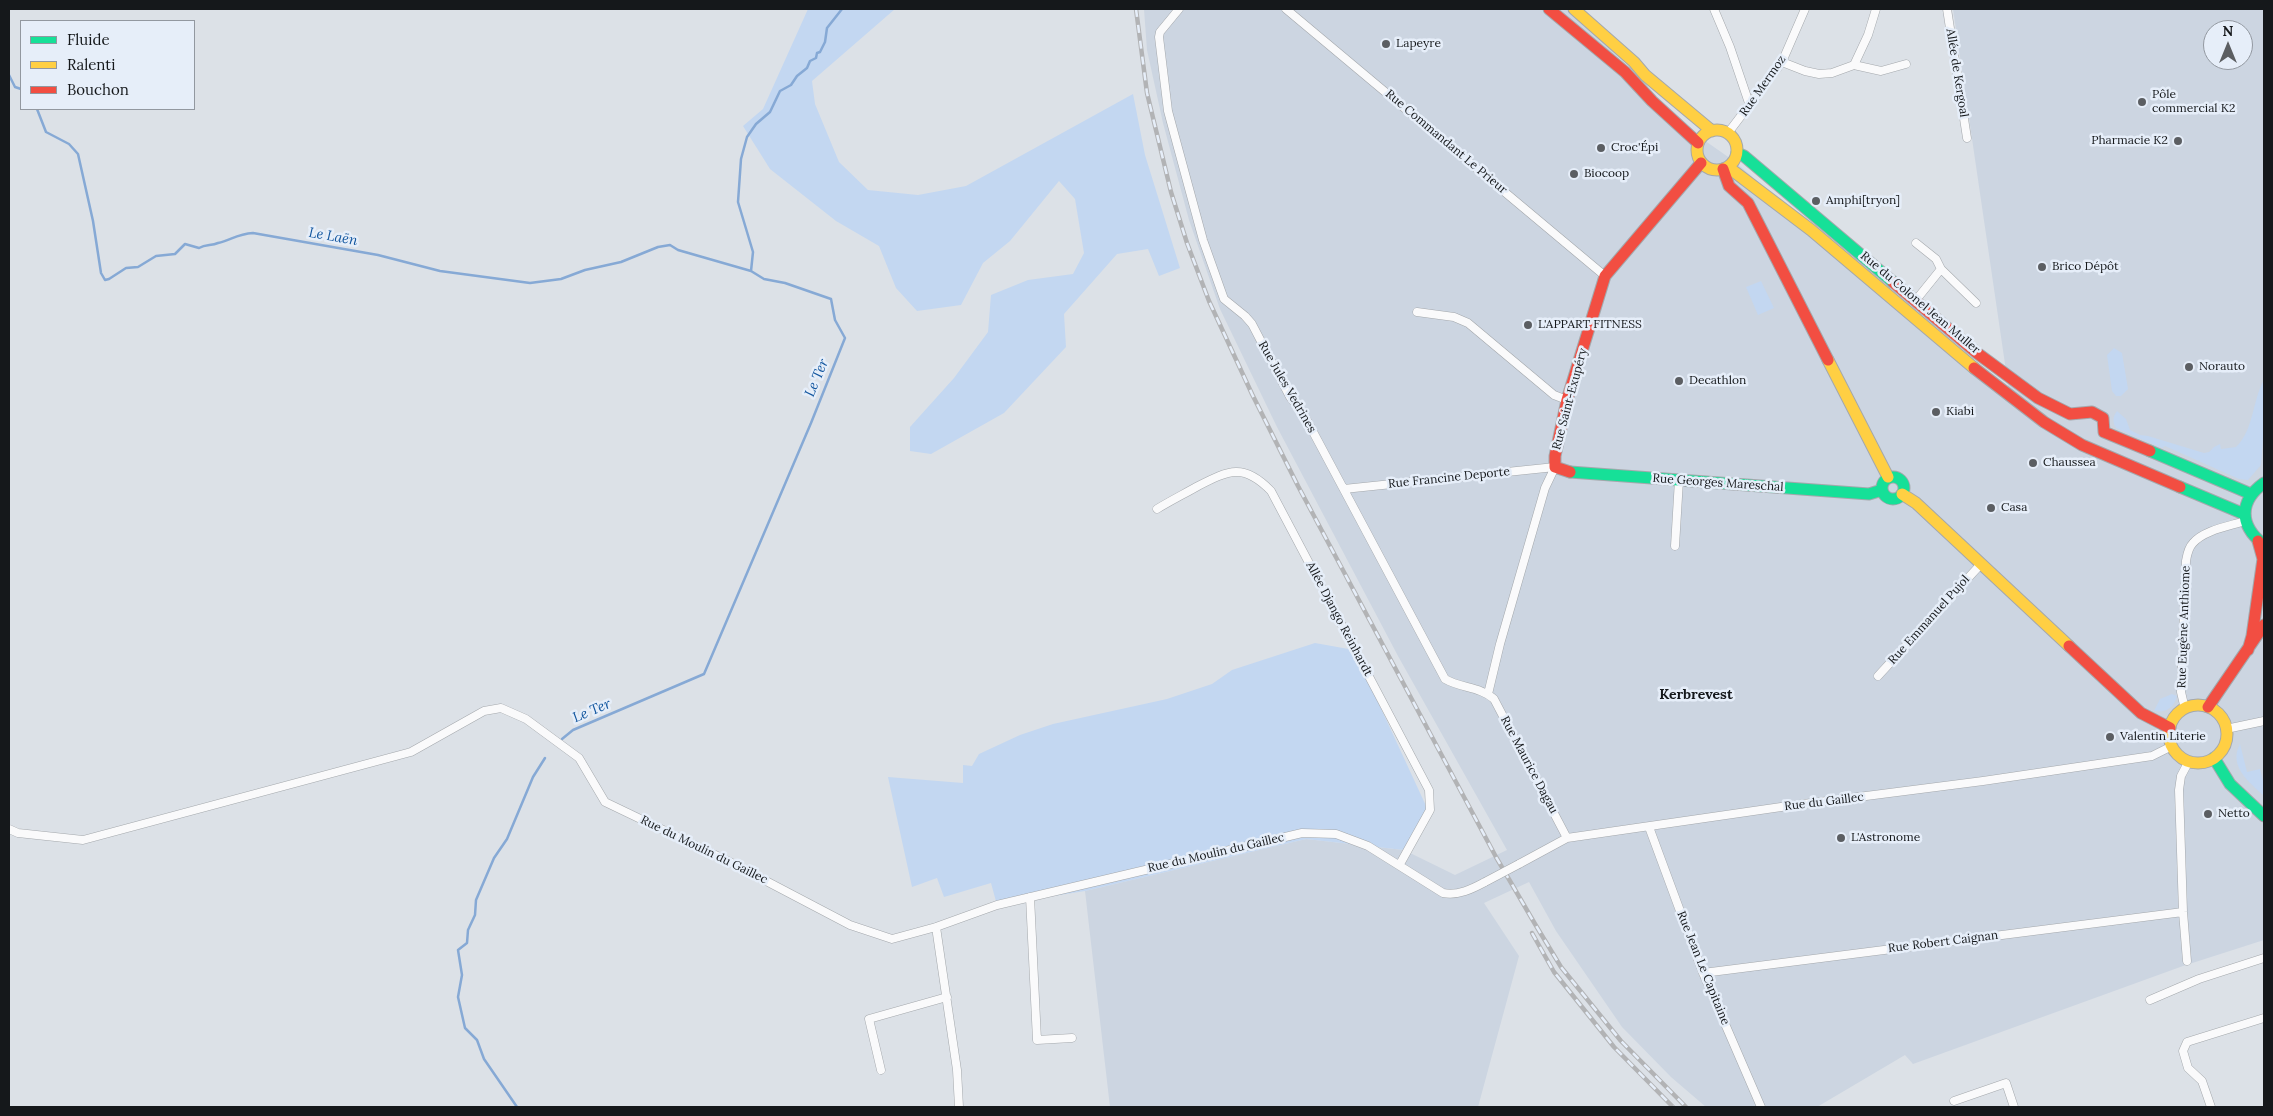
<!DOCTYPE html>
<meta charset="utf-8">
<style>
body{margin:0}
#map{position:relative;width:2273px;height:1116px;overflow:hidden;background:#dce1e7;font-family:Lora,serif}
canvas{display:block}
.frame{position:absolute;inset:0;border:10px solid #15181b;pointer-events:none}
.legend{position:absolute;left:20px;top:20px;width:175px;height:90px;box-sizing:border-box;background:#e6eef9;border:1px solid #9298a0;margin:0;padding:6px 9px;list-style:none;font-size:15px;color:#15181b}
.legend li{display:flex;align-items:center;gap:10px;height:25px}
.legend b{width:25px;border:1px solid #9298a0}
.north{position:absolute;left:2203px;top:20px;width:50px;height:50px;box-sizing:border-box;background:#e6eef9;border:1px solid #9298a0;border-radius:50%;rotate:0deg;font-size:14px;font-weight:700;line-height:20px;text-align:center;color:#15181b}
.north::after{content:'';display:block;margin:auto;width:18px;height:22px;background:#5b5e62;clip-path:polygon(50% 0,100% 100%,50% 72%,0 100%)}
</style>
<div id="map">
<canvas width="2273" height="1116"></canvas>
<div class="frame"></div>
<ul class="legend">
<li><b style="height:6px;background:#16e098"></b>Fluide</li>
<li><b style="height:6px;background:#ffcf43"></b>Ralenti</li>
<li><b style="height:6px;background:#f24e42"></b>Bouchon</li>
</ul>
<div class="north">N</div>
</div>
<script>
const ctx = document.querySelector('canvas').getContext('2d');
ctx.lineJoin = 'round';
function fill(path, color) {
  ctx.fillStyle = color;
  ctx.fill(path, 'evenodd');
}
function stroke(path, color, width, dash) {
  ctx.strokeStyle = color;
  ctx.lineWidth = width;
  ctx.lineCap = dash ? 'butt' : 'round';
  ctx.setLineDash(dash || []);
  ctx.stroke(path);
}
function drawText(font, color, halo, rows, align = 'center') {
  ctx.font = font + ' Lora,serif';
  ctx.lineWidth = 5;
  ctx.setLineDash([]);
  ctx.textBaseline = 'middle';
  ctx.strokeStyle = halo;
  ctx.fillStyle = color;
  for (const [text, x, y, turn = 0] of rows) {
    ctx.save();
    ctx.translate(x, y);
    ctx.rotate((+turn || 0) * Math.PI / 180);
    ctx.textAlign = isNaN(turn) ? turn : align;
    if (halo) ctx.strokeText(text, 0, 0);
    ctx.fillText(text, 0, 0);
    ctx.restore();
  }
}
fill(new Path2D(`
 M1144,9H1574L1659,102L1701,138L1734,161L2010,398L1953,9H2264V940L2183,966L1913,1064L1905,1055L1817,1107H1706L1671,1077L1622,1027L1556,931L1529,882L1484,903L1519,956L1478,1107H1110L1085,891L1306,839L1404,850L1455,875L1507,850L1398,656L1277,427L1220,309L1189,220L1163,123L1147,50ZM2213,30H2243V60H2213Z`), '#ccd5e1');
fill(new Path2D(`
 M808,9H895L812,81L815,104L839,162L868,190L918,195L966,186L1133,94L1145,155L1180,268L1159,276L1148,249L1117,254L1064,314L1066,347L1004,413L931,454L910,451V427L954,378L988,332L991,295L1028,280L1073,274L1084,253L1075,199L1059,181L1010,241L983,263L961,305L917,311L896,288L879,246L836,221L770,169L743,126L763,109Z
 M1761,281L1774,308L1758,315L1746,287Z
 M2114,348L2122,353L2128,389L2121,396H2116L2112,391L2107,355Z
 M2264,380V425L2261,465L2248,480L2239,479L2165,446L2162,448L2116,428C2112,422 2113,416 2117,411L2126,419L2130,430L2140,435L2148,436L2204,453L2209,452L2214,447L2220,444L2221,449L2236,447C2254,430 2252,401 2264,380Z
 M1315,643L1354,650L1427,808L1404,850L1306,839L1085,891L997,905L991,883L944,897L937,878L912,887L888,777L963,783V765L972,766L979,754L1020,735L1053,724L1167,699L1212,684L1232,670Z
 M2172,694L2177,696C2174,708 2166,713 2154,711L2160,699Z
 M2240,744L2247,772L2260,769L2264,785V796C2249,782 2228,766 2240,744Z`), '#c3d7f1');
stroke(new Path2D(`
 M9,75L15,87L21,89
 M37,109L46,132L69,144L78,154L93,221L101,273L105,280L109,279L126,268L138,267L156,256L175,254L185,244L199,248C206,244 211,246 218,243C231,240 237,234 253,233L378,255L440,271L530,283L561,279L585,270L621,262L658,247L670,245L678,250L751,271L764,279L785,283L831,299L835,320L845,338L811,423L704,674L573,730L562,739
 M751,271L753,252L738,202L741,159L747,137L756,124L770,112L780,91L791,85L797,76L807,68L810,61L816,58L817,53L820,52L825,42L827,28L842,9
 M517,1107L484,1059L477,1040L465,1028L458,997L462,975L458,950L467,943L468,930L475,915L476,900L494,858L507,839L533,777L545,758`), '#86a9d5', 2.5);
const street = new Path2D(`
 M1179,9L1160,32L1159,37L1168,111L1203,240L1224,299L1245,316L1252,324L1290,397L1303,413L1445,679C1460,688 1481,687 1494,699L1567,838
 M1286,9L1605,276
 M1714,9L1730,47L1750,106
 M1947,9L1967,138
 M1782,62L1805,71L1819,74L1832,73L1854,65L1881,71L1906,64
 M1854,65L1868,35L1876,9
 M1728,133L1782,62L1805,9
 M1916,243L1936,259L1941,269L1976,303
 M1916,300L1941,269
 M1417,312L1454,317L1468,323L1554,395L1567,400
 M1344,489L1555,467
 M1157,509C1170,501 1184,494 1198,486C1229,470 1244,463 1271,491L1429,790L1430,810L1400,864
 M1675,546L1679,480
 M1878,676L1981,564
 M1488,694L1500,644L1545,488L1555,467
 M2185,709L2181,692L2186,561C2187,555 2188,548 2193,543C2204,530 2230,526 2245,521
 M2226,729L2264,721
 M1649,827L1703,973L1761,1107
 M9,829L18,833L83,840L411,752L484,711L501,708L526,719L579,758L605,802L728,861L850,925L892,939L936,927L997,905L1302,833L1336,834L1368,846L1443,893C1458,896 1472,889 1485,882
 M1519,864L1567,838L1788,806L1983,781L2152,756L2172,746
 M1030,897L1037,1040L1072,1038
 M936,927L957,1070L959,1107
 M2187,961L2183,912L2179,790L2181,776L2189,761
 M1703,973L2183,912
 M2150,1000L2199,979L2264,958
 M881,1070L869,1019L947,997
 M1954,1101L2006,1083L2014,1107
 M2211,1107L2202,1081L2188,1068L2183,1051L2187,1042L2264,1018`);
const fast = new Path2D(`
 M1737,153L1744,156L1893,282
 M2150,451L2251,494
 M1570,472L1869,494L1882,490
 M1882 488a11 11 0 1 1 22 0a11 11 0 1 1-22 0Z
 M2180,487L2244,514
 M2263,544C2239,525 2239,501 2264,483
 M2214,758L2230,784L2264,816`);
const slow = new Path2D(`
 M1574,9L1634,62L1645,75L1712,131
 M1697 150a20 20 0 1 1 40 0a20 20 0 1 1-40 0Z
 M1728,167L1811,230L1974,368
 M1828,360L1888,477
 M1902,494L1916,503L2069,646
 M2169 734a29 29 0 1 1 58 0a29 29 0 1 1-58 0Z`);
const jam = new Path2D(`
 M1549,9L1625,72L1652,101L1698,143
 M1723,169L1729,186L1748,203L1828,360
 M1893,282L1977,353L2038,398L2070,414L2092,412L2103,418L2104,432L2150,451
 M1974,368L2044,422L2082,445L2180,487
 M1570,472L1555,467V456L1567,400L1605,276L1701,163
 M2069,646L2141,713L2170,728
 M2248,650L2252,636L2263,559L2258,541
 M2208,707L2264,625`);
stroke(street, '#a4a8ac', 9);
stroke(fast, '#a4a8ac', 13);
stroke(slow, '#a4a8ac', 13);
stroke(jam, '#a4a8ac', 13);
stroke(street, '#fafafb', 8);
stroke(fast, '#16e098', 11);
stroke(slow, '#ffcf43', 11);
stroke(jam, '#f24e42', 11);
const rail = new Path2D(`
 M1136,9L1147,93L1171,192L1187,243L1209,301L1252,394L1298,486L1496,857L1535,924L1561,967L1621,1041L1686,1107
 M1532,933L1554,972L1614,1047L1673,1107`);
stroke(rail, '#b2b3b5', 4.5);
stroke(rail, '#e6eef9', 2.5, [8]);
const streetBridge = new Path2D(`
 M1485,882L1519,864`);
stroke(streetBridge, '#a4a8ac', 9, []);
stroke(streetBridge, '#fafafb', 8);
for (const [x, y, r, color] of [
 [1386,44,5,"#5b5e62"],
 [2142,102,5,"#5b5e62"],
 [2178,141,5,"#5b5e62"],
 [1601,148,5,"#5b5e62"],
 [1574,174,5,"#5b5e62"],
 [1816,201,5,"#5b5e62"],
 [2042,267,5,"#5b5e62"],
 [1528,325,5,"#5b5e62"],
 [2189,367,5,"#5b5e62"],
 [1679,381,5,"#5b5e62"],
 [1936,412,5,"#5b5e62"],
 [2033,463,5,"#5b5e62"],
 [1991,508,5,"#5b5e62"],
 [2110,737,5,"#5b5e62"],
 [2208,814,5,"#5b5e62"],
 [1841,838,5,"#5b5e62"]
]) {
  const dot = new Path2D();
  dot.arc(x, y, r, 0, 2 * Math.PI);
  ctx.fillStyle = color;
  ctx.fill(dot);
  stroke(dot, '#e6eef9', 2);
}
drawText('12px', '#15181b', '#e6eef9', [
 ["Lapeyre",1396,44],
 ["Pôle",2152,95],
 ["commercial K2",2152,109],
 ["Pharmacie K2",2168,141,"right"],
 ["Croc'Épi",1611,148],
 ["Biocoop",1584,174],
 ["Amphi[tryon]",1826,201],
 ["Brico Dépôt",2052,267],
 ["L'APPART FITNESS",1538,325],
 ["Norauto",2199,367],
 ["Decathlon",1689,381],
 ["Kiabi",1946,412],
 ["Chaussea",2043,463],
 ["Casa",2001,508],
 ["Valentin Literie",2120,737],
 ["Netto",2218,814],
 ["L'Astronome",1851,838]
], 'left');
drawText('12px', '#15181b', '#e6eef9', [
 ["Allée de Kergoal",1957,73,81],
 ["Rue Mermoz",1763,86,-55],
 ["Rue Commandant Le Prieur",1446,142,40],
 ["Rue du Colonel Jean Muller",1920,303,40],
 ["Rue Jules Vedrines",1287,387,60],
 ["Rue Saint-Exupéry",1570,399,-75],
 ["Rue Francine Deporte",1449,478,-6],
 ["Rue Georges Mareschal",1718,483,4],
 ["Allée Django Reinhardt",1339,619,62],
 ["Rue Emmanuel Pujol",1929,620,-48],
 ["Rue Eugène Anthiome",2184,627,-88],
 ["Rue Maurice Dagau",1529,765,62],
 ["Rue du Gaillec",1824,802,-7],
 ["Rue du Moulin du Gaillec",704,850,26],
 ["Rue du Moulin du Gaillec",1216,853,-13],
 ["Rue Robert Caignan",1943,942,-7],
 ["Rue Jean Le Capitaine",1703,968,68]
]);
drawText('italic 14px', '#12569f', '#e6eef9', [
 ["Le Laën",333,237,10],
 ["Le Ter",817,378,-67],
 ["Le Ter",592,711,-23]
]);
drawText('bold 14px', '#15181b', '#e6eef9', [
 ["Kerbrevest",1696,695]
]);
</script>
